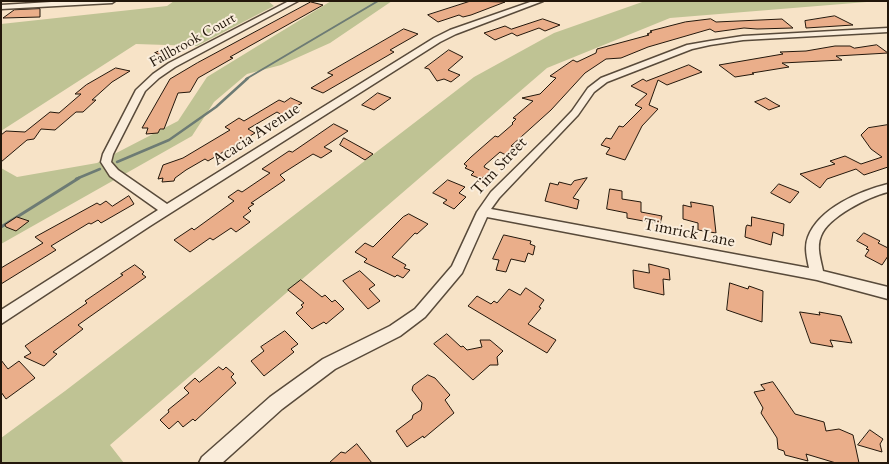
<!DOCTYPE html>
<style>
body{margin:0}
#map{position:relative;width:889px;height:464px;overflow:hidden;background:#f7e3c7;font-family:Cardo,serif}
canvas{display:block}
.frame{position:absolute;inset:0;border:2px solid #23170b;pointer-events:none}
</style>
<div id="map">
<canvas width="889" height="464"></canvas>
<div class="frame"></div>
</div>
<script>
const ctx = document.querySelector('canvas').getContext('2d');
ctx.lineJoin = 'round';
function fill(path, color) {
  ctx.fillStyle = color;
  ctx.fill(path, 'evenodd');
}
function stroke(path, color, width, dash) {
  ctx.strokeStyle = color;
  ctx.lineWidth = width;
  ctx.lineCap = dash ? 'butt' : 'round';
  ctx.setLineDash(dash || []);
  ctx.stroke(path);
}
function drawText(font, color, halo, rows, align = 'center') {
  ctx.font = font + ' Cardo,serif';
  ctx.lineWidth = 4;
  ctx.setLineDash([]);
  ctx.textBaseline = 'middle';
  ctx.strokeStyle = halo;
  ctx.fillStyle = color;
  for (const [text, x, y, turn = 0] of rows) {
    ctx.save();
    ctx.translate(x, y);
    ctx.rotate((+turn || 0) * Math.PI / 180);
    ctx.textAlign = isNaN(turn) ? turn : align;
    if (halo) ctx.strokeText(text, 0, 0);
    ctx.fillText(text, 0, 0);
    ctx.restore();
  }
}
fill(new Path2D(`
 M174,1H268L274,6L197,46L136,44L1,131V24L167,6Z
 M331,1H392L330,43L281,65L247,74L214,102L192,136L1,244V168L17,177L97,163L178,121L207,77Z
 M645,1H879L670,18L547,68L110,445L124,463H1V438L65,391L474,77L554,33Z`), '#bfc394');
stroke(new Path2D(`
 M246,79L378,1`), '#6d7b74', 2);
stroke(new Path2D(`
 M117,162L169,140L216,107L248,78
 M76,179L100,169`), '#6d7b74', 2.5);
stroke(new Path2D(`
 M1,227L79,178`), '#6d7b74', 3);
const building = new Path2D(`
 M471,1L505,2L471,15L463,17L459,15L438,22L428,15Z
 M311,2L323,5L230,57L233,58L198,78L190,92L178,93L164,129H160L158,133L146,134L148,128H142L170,79L197,63Z
 M40,9V17L3,18L14,10Z
 M835,16L853,25L806,28L805,21Z
 M543,19L560,25L545,31L539,28L517,36L512,33L495,40L484,33L505,26L511,29Z
 M711,19L716,22L782,19L793,28L757,29L744,28L715,32L710,29L648,47L621,58L606,59L585,73L551,110L511,146L516,148L508,156L500,152L485,165L484,167L491,171L481,179L471,175L474,172L465,168L467,166L464,164L471,157L495,136L498,137L513,124L512,123L516,119L513,118L533,101L522,98L540,94L556,78L550,76L573,60L577,62L596,53L597,49L649,35L647,34L652,32L650,31L685,22Z
 M404,29L418,34L390,50L394,52L323,93L311,88L333,75L328,73Z
 M877,45L888,53L836,56L842,60L782,63L789,67L752,73L754,74L735,77L719,65L783,54L780,52L806,51L835,46H850L854,48Z
 M166,48L179,52L168,58L155,53Z
 M449,50L463,57L448,70L460,75L451,82L444,79L437,81L429,69L425,68Z
 M689,65L702,72L667,85L658,80L649,105L658,109L642,126L625,160L606,154L610,148L601,145L606,138L611,139L619,126L623,127L642,108L635,105L647,94L631,86L643,79L646,81Z
 M116,68L130,71L112,82L92,100H96L83,112H76L55,130L41,129L34,139L27,140L1,162V135L6,131L25,132L50,112L59,113L81,94H75L86,85Z
 M378,93L391,98L374,110L362,105Z
 M291,98L302,103L282,115L277,112L248,129L255,133L208,161L205,159L186,170L175,178L174,181L162,182L163,178L158,179L163,165L183,158L230,130L225,127L239,118L244,121L279,100L284,102Z
 M766,98L776,104L780,106L769,110L755,102Z
 M334,124L348,131L324,147L332,151L321,158L313,154L280,175L285,180L251,203L254,204L248,208L251,211L243,217L250,222L236,232L231,228L213,240L210,238L190,252L174,240L192,228L194,230L234,201L228,197L238,190L242,192L270,173L262,169L289,151L292,152Z
 M888,125V167L864,175L856,169L827,179L820,188L800,174L835,164L830,161L845,156L861,164L882,157L871,149L861,135L868,128Z
 M344,138L373,154L365,160L340,145Z
 M587,178L573,198L579,200L577,209L545,201L550,183L558,185L559,182L571,185L574,181Z
 M448,180L465,187L459,193L466,197L454,209L443,203L447,200L433,193Z
 M779,184L799,192L790,203L771,193Z
 M610,189L622,191V199L641,202V212L662,216L660,224L627,218V213L607,209Z
 M129,196L134,204L101,223L98,220L91,224L89,223L51,246L56,250L1,284V268L43,243L35,237L97,203L100,205L106,201L112,206Z
 M691,202L713,206L716,233L698,230V223L683,219V205L691,207Z
 M409,214L428,224L417,234L415,233L392,257L406,265L404,268L410,270L403,278L397,275L395,277L364,262L367,259L355,252L365,243L373,247L403,217Z
 M17,217L29,221L16,231L6,227L5,225Z
 M752,217L784,224L783,236L773,232L771,245L745,237L746,227L747,225L751,226Z
 M864,233L880,241L878,243L888,248V256L882,265L865,256L869,250L866,249L868,247L857,241Z
 M504,235L531,241L530,244L535,246L533,255L528,253L525,262L511,259L506,272L496,270L499,260L493,259Z
 M649,264L669,269L670,280L663,279L664,295L634,288L633,270L649,273Z
 M135,265L144,272L142,274L146,277L78,325L83,329L53,352L57,354L44,366L24,357L31,353L25,346L87,303L85,301L123,275L121,274Z
 M360,271L375,285L369,289L380,301L368,309L343,281Z
 M301,280L322,297L325,295L332,302L335,300L344,309L326,324L324,322L312,329L296,313L303,307L301,305L304,303L288,290Z
 M730,283L748,289L749,286L763,291L762,322L727,310Z
 M526,288L544,300L539,307L541,308L528,324L556,340L547,353L468,306L477,296L491,304L494,301L497,303L509,289L520,295Z
 M800,312L820,315L819,312L841,316L852,343L830,340L833,347L811,343Z
 M285,331L298,344L291,349L294,352L264,376L251,361L264,351L261,347Z
 M447,334L461,347L463,346L467,350L482,347L480,340H490L503,351L497,357L498,365H490L473,380L434,344Z
 M1,360L8,369L19,361L35,378L6,399L1,392Z
 M219,367L223,370L226,367L234,374L231,377L236,383L195,421L193,419L183,427L178,421L169,429L160,420L169,412L168,410L189,393L184,388L195,378L199,382Z
 M428,375L435,378L450,395L445,400L454,413L424,438L423,436L407,447L396,431L412,419L413,415L421,410L422,403L412,390L413,386Z
 M773,382L795,414L824,422L826,431L839,429L853,435L859,463H836L806,454L808,461L785,455L784,451L778,449L777,438L761,413L763,408L754,392L765,390L761,385Z
 M870,430L883,439L880,444L882,452L858,445Z
 M357,444L372,463H329L341,452L345,453Z`);
fill(building, '#eaae8a');
stroke(building, '#23170b', 1);
const minor = new Path2D(`
 M68,1H115L112,3L1,9V5Z
 M289,1H298L175,67L159,78L145,91L113,154L111,162L118,170L167,204L434,38L450,30L533,1H543L456,34L440,42L150,226L1,324V310L158,210L110,176L101,162L103,154L136,90L153,74L169,63Z
 M888,28V32L743,40L710,45L692,49L607,82L594,92L578,115L499,198L491,209L809,268C807,258 804,247 808,237C819,208 860,191 888,184V192C868,197 828,217 821,236C816,247 821,260 823,271L888,287V299L817,280L487,217L462,273L425,317L400,336L335,369L282,409L222,463H199L202,457L270,397L323,359L390,326L415,309L452,266L477,212L491,192L550,134L572,111L588,88L601,78L687,45L710,41L743,36Z`);
stroke(minor, '#584a3a', 3);
fill(minor, '#faeddb');
drawText('14px', '#23170b', '#faeddb', [
 ["Fallbrook Court",193,41,-29]
]);
drawText('16px', '#23170b', '#faeddb', [
 ["Acacia Avenue",257,135,-33],
 ["Tim Street",500,167,-47],
 ["Timrick Lane",689,234,11]
]);
</script>
